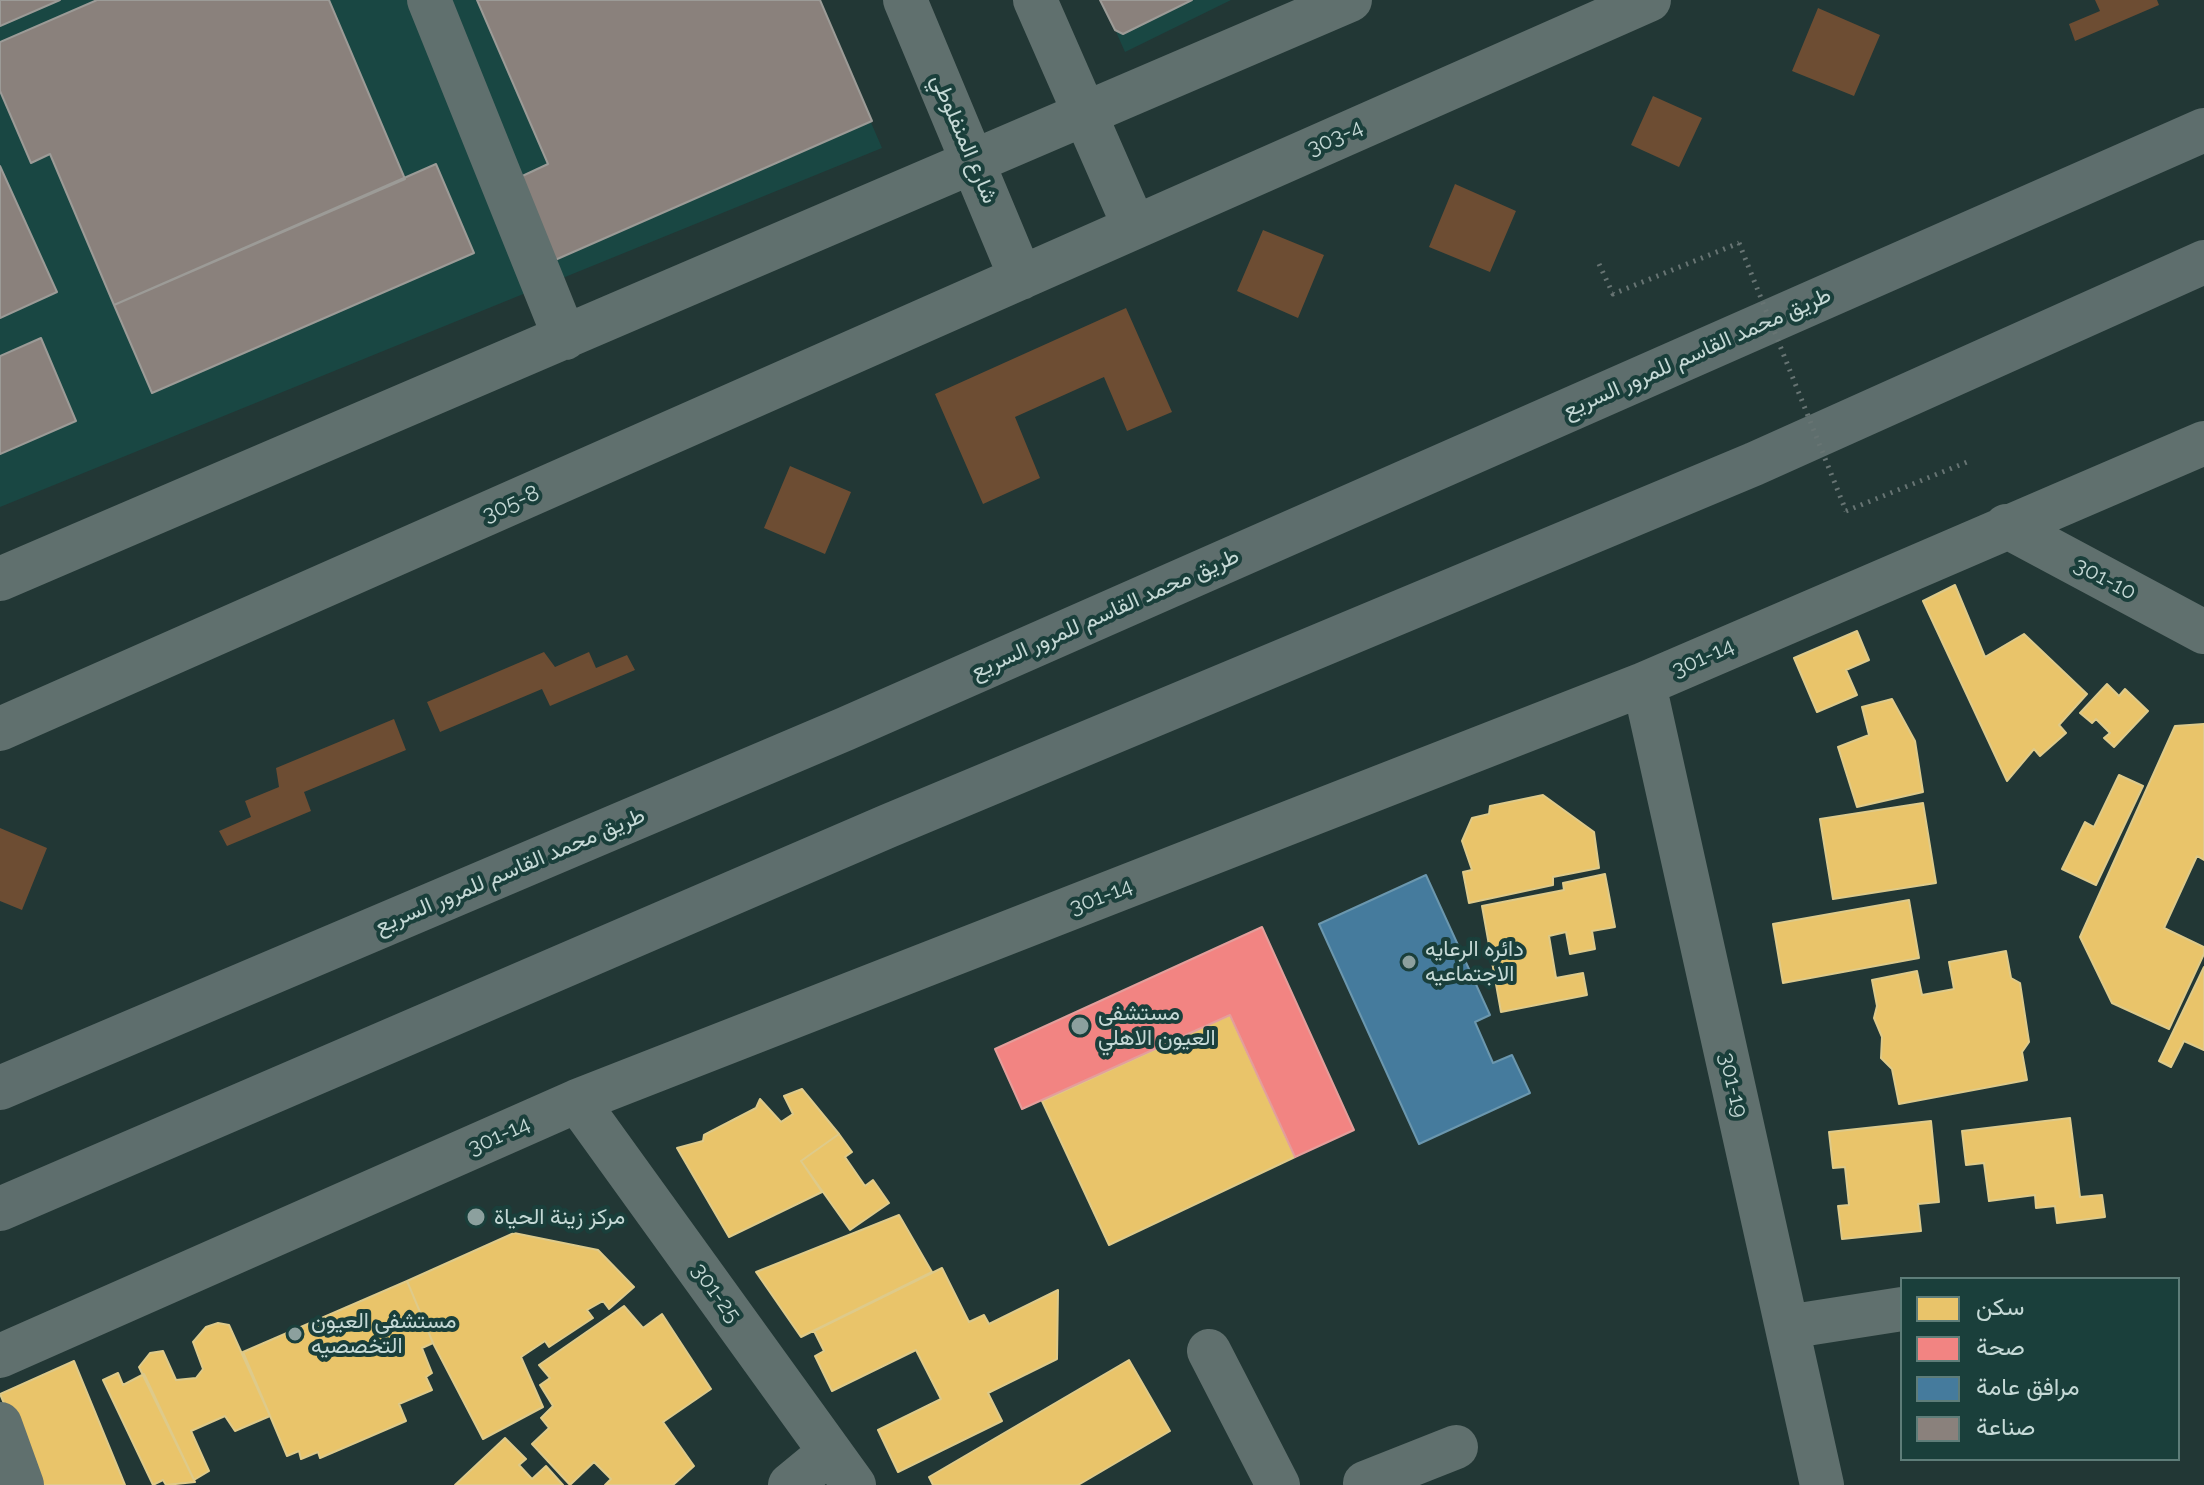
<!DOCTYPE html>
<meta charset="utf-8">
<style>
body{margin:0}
#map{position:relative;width:2204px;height:1485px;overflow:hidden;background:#223735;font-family:Raleway,Vazirmatn,sans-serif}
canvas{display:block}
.legend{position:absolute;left:1900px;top:1277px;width:280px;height:184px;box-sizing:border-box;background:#1a3f3b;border:2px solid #5e7d79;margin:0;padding:10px 14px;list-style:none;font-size:24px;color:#c5d9d6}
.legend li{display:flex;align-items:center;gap:16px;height:40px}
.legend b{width:40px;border:2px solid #5e7d79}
</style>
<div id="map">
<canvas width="2204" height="1485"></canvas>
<ul class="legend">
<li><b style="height:22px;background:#e9c46a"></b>سكن</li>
<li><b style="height:22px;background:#f28482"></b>صحة</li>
<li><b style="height:22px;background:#457b9d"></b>مرافق عامة</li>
<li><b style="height:22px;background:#8a817c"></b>صناعة</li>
</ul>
</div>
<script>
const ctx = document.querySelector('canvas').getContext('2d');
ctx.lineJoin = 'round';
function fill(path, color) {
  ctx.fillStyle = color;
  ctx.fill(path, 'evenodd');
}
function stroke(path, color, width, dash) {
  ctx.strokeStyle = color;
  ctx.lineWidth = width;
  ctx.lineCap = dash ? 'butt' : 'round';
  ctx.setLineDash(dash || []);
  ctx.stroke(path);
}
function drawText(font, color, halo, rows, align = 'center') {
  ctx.font = font + ' Raleway,Vazirmatn,sans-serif';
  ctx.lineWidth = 8;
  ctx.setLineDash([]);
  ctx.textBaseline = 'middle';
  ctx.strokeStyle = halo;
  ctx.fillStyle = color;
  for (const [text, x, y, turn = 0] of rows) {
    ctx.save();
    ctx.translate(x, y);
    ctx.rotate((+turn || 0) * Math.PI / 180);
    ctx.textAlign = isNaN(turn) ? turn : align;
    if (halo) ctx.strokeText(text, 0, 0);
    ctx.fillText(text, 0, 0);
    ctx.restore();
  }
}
fill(new Path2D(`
 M0,0H818L882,148L0,507Z
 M1102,0H1231L1125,52Z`), '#194743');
fill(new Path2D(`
 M2095,0H2157L2159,5L2075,41L2069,24L2100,11Z
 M1818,8L1880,35L1854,96L1792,71Z
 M1653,96L1702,118L1679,167L1631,145Z
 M1455,184L1516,211L1490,272L1429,247Z
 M1263,230L1324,255L1298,318L1237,291Z
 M1126,308L1172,412L1127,431L1104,377L1015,417L1040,478L983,504L935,394Z
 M790,466L851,492L825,554L764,528Z
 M544,652L555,667L589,652L596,668L627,655L635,670L550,706L542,689L440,732L427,702Z
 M394,719L406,750L304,792L311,811L227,846L219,831L251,817L245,801L279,787L276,768Z
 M0,828L47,848L22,910L0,901Z`), '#6d4d33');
const homes = new Path2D(`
 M1955,585L1985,657L2024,634L2087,694L2059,725L2066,733L2040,756L2034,749L2007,781L1923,601Z
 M1857,631L1869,660L1846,670L1857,695L1817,712L1794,658Z
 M2107,684L2119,696L2125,689L2148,711L2114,747L2104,738L2110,733L2096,719L2092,723L2080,713Z
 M1892,699L1915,741L1923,792L1857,807L1838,747L1869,735L1862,707Z
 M2204,724V860L2197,856L2164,928L2204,947V954L2169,1029L2112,1003L2080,937L2175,726Z
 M2119,775L2143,786L2096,885L2062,869L2085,822L2094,827Z
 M1543,795L1594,832L1599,868L1553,877V885L1469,903L1463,872L1472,870L1462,841L1472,818L1489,814L1490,806Z
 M1923,803L1936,883L1833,899L1820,819Z
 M1605,874L1615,927L1592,931L1595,949L1570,954L1566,932L1549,936L1556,978L1583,973L1587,995L1501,1012L1482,906L1564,890L1563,883Z
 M1909,900L1919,958L1783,983L1773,924Z
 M2006,951L2011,978L2020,983L2029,1042L2022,1052L2027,1080L1899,1104L1892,1069L1881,1058L1882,1037L1874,1018L1877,1006L1872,980L1917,971L1922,995L1954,989L1949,962Z
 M2204,967V1050L2184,1041L2171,1067L2159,1061Z
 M1230,1015L1295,1157L1109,1245L1042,1101Z
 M802,1089L839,1134L801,1161L822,1192L729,1237L677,1148L703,1141L704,1135L756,1108L760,1099L781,1122L793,1114L784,1096Z
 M2070,1118L2080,1197L2102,1195L2105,1217L2057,1223L2055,1206L2036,1208L2035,1195L1989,1201L1984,1163L1966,1165L1962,1131Z
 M1931,1121L1939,1202L1918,1204L1921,1231L1842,1239L1838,1206L1849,1205L1845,1167L1833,1168L1829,1132Z
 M839,1134L852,1152L845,1157L865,1186L873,1180L889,1203L850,1230L801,1161Z
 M899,1215L932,1272L801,1337L756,1272Z
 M514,1233L598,1250L634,1287L609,1309L603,1301L587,1310L593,1318L549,1347L545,1341L521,1357L543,1407L483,1439L433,1343L407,1281Z
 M942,1268L969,1322L984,1315L989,1324L1058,1290L1057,1359L988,1393L1002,1421L898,1472L878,1430L941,1399L916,1350L832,1391L815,1356L824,1351L814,1331Z
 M407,1281L433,1343L422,1348L432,1373L426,1377L432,1390L399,1404L406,1421L320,1458L318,1452L301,1459L299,1451L287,1456L243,1352Z
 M624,1306L643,1328L662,1314L711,1389L663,1422L694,1466L673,1485H605L611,1479L594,1462L570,1485L532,1444L549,1428L541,1418L553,1406L540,1385L550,1378L539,1365Z
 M218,1323L229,1325L270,1416L235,1431L225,1416L191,1431L209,1471L194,1480L139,1367L150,1353L163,1351L176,1380L196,1378L203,1369L193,1342L206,1327Z
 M1129,1360L1170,1431L1078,1485H933L929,1477Z
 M74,1361L125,1485H38L0,1394Z
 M118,1373L123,1385L144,1374L195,1482L166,1485L163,1480L153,1485L103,1380Z
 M505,1438L526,1459L519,1465L532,1479L546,1466L563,1485H455Z`);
fill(homes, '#e9c46a');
stroke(homes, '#deca8a', 2);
const health = new Path2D(`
 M1262,927L1354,1130L1295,1157L1230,1015L1022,1109L995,1049Z`);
fill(health, '#f28482');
stroke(health, '#e49e9b', 2);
const public = new Path2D(`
 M1426,875L1490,1015L1475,1022L1493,1063L1512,1055L1530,1093L1419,1144L1319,924Z`);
fill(public, '#457b9d');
stroke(public, '#6b97ae', 2);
const industry = new Path2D(`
 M0,0H60L0,26Z
 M97,0H329L405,179L114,305L50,154L31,163L0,91V42Z
 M477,0H820L872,121L555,260L518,178L548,164Z
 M1100,0H1192L1123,34L1115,30Z
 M436,164L474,253L152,393L114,305Z
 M0,166L57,292L0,318Z
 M41,338L76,421L0,454V356Z`);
fill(industry, '#8a817c');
stroke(industry, '#9c9b97', 2);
stroke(new Path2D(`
 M1599,264L1613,294L1739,243
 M1846,511L1972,460`), '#677473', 5, [2, 6]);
stroke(new Path2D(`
 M429,0L565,338
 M905,0L1021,278
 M1035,0L1134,226
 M2006,526L2204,632
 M0,579L1350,0
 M1644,684L1822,1485
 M0,729L1649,0
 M577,1101L854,1485
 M1787,1327L1902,1309
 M1209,1351L1278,1485
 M0,1356L577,1101L1644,684L2204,443
 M0,1424L22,1485
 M1365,1483L1456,1447
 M790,1485L830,1452`), '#60706e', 44);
stroke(new Path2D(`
 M0,1088L845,729L2204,130
 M0,1209L888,826L1754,464L2204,262`), '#5e6e6d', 44);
stroke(new Path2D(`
 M1739,243L1846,511`), '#677473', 5, [2, 6]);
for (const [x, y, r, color] of [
 [1409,962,8,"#8ca09e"],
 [1080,1026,10,"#8ca09e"],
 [476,1217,10,"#8ca09e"],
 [295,1334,8,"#8ca09e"]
]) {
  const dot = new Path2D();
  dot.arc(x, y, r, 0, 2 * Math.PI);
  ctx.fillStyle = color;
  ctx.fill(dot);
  stroke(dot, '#1a3f3b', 3);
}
drawText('22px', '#c5d9d6', '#1a3f3b', [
 ["303-4",1335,138,-24],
 ["شارع المنفلوطي",964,139,67],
 ["طريق محمد القاسم للمرور السريع",1697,353,-24],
 ["305-8",511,504,-24],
 ["301-10",2105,579,28],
 ["طريق محمد القاسم للمرور السريع",1105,614,-24],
 ["301-14",1703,658,-24],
 ["طريق محمد القاسم للمرور السريع",510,871,-23],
 ["301-14",1101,897,-21],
 ["301-19",1733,1085,77],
 ["301-14",499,1136,-24],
 ["301-25",716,1293,54]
]);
drawText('22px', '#c5d9d6', '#1a3f3b', [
 ["دائره الرعايه",1425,949],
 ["الاجتماعيه",1425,974],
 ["مستشفى",1098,1013],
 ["العيون الاهلي",1098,1038],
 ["مركز زينة الحياة",494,1217],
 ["مستشفى العيون",311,1321],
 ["التخصصيه",311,1346]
], 'left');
</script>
